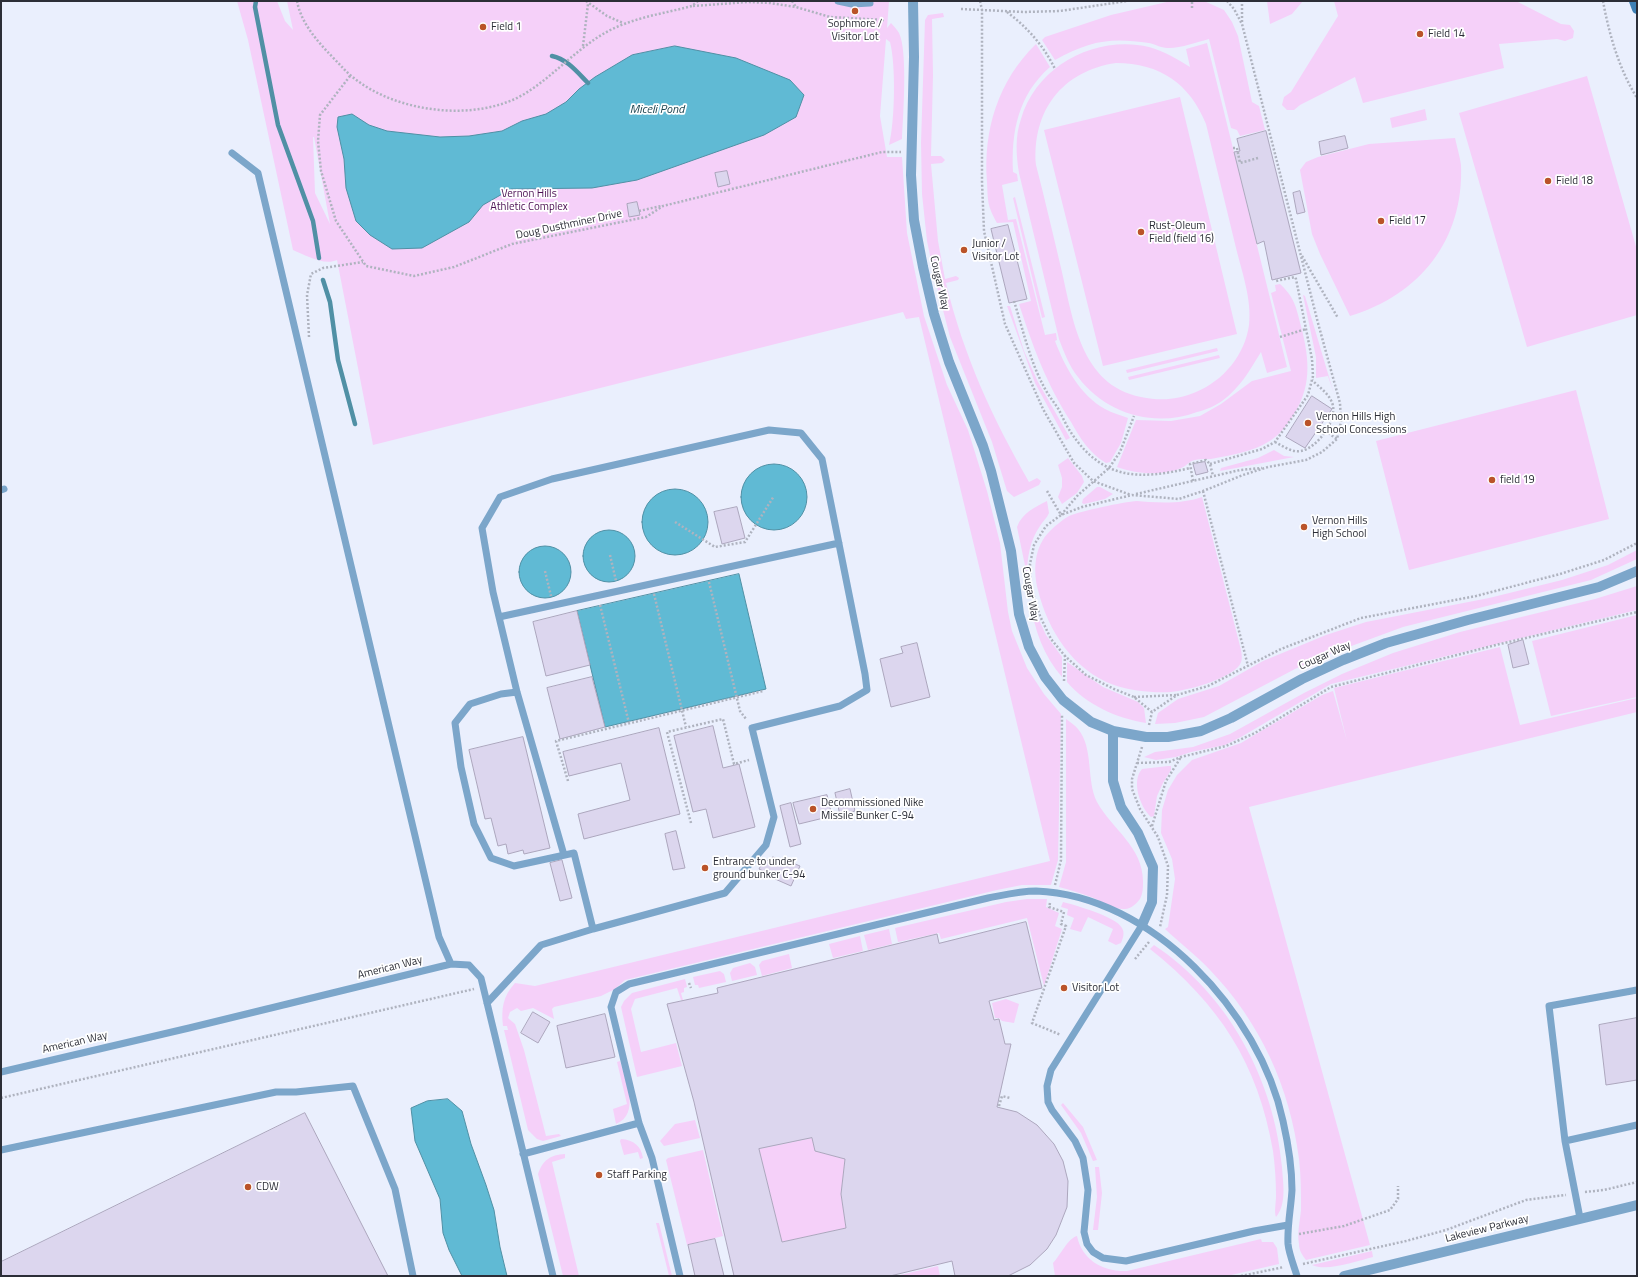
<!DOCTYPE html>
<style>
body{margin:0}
#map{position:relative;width:1638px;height:1277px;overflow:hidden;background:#eaeffd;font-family:"Titillium Web",sans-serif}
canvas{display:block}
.frame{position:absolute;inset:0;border:2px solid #2c2e37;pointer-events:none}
</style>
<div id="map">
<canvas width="1638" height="1277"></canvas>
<div class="frame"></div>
</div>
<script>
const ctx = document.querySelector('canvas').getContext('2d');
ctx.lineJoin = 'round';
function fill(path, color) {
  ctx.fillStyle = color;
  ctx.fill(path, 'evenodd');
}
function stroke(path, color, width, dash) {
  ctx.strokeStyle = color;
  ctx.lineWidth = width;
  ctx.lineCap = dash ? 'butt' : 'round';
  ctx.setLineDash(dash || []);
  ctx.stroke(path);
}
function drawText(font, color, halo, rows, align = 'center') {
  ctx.font = font + ' "Titillium Web",sans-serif';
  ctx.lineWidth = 3.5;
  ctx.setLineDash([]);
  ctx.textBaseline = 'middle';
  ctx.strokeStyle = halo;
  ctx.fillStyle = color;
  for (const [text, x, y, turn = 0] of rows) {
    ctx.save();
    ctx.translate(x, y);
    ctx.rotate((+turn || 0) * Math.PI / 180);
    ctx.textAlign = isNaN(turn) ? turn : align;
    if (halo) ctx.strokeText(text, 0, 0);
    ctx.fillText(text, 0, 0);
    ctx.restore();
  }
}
fill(new Path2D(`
 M237,1H277L285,21L293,30L287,1H889L887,28L891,23C894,26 897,30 899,33C908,51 903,117 902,139L889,145C895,121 896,65 890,42L886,39L880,116L887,157H902L907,233L924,316L947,385L968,430L987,491L1000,543L1008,612L1012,631L1027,668L1044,694L1061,714L1058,860L1051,885H1022L997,890L625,980L615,989L601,996L554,1007L552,1009L554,1019L533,1008L521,1011L517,1008L510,1012L508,1018L515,1024L524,1050L546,1136L559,1134L561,1136L543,1141L537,1139L528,1130L504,1030H508L507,1026H503C501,1009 503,996 515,983L535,986L1050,861L919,317L906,319L903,312L373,445L337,260C324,266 305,255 293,250L248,40ZM313,137H314L330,224L315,193Z
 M1171,1H1204L1224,10L1232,22L1238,36L1252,102L1259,106L1265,130L1240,136L1237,130L1231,128L1209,39C1198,42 1178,49 1167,48C1161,48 1155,44 1149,43C1110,37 1089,41 1055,60L1042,40L1045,37L1111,15Z
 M1267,1H1303L1292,14L1270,24Z
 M1334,1H1516L1561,24L1570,25L1574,31L1573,38L1565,41L1557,39L1499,44L1504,68L1363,103L1355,77L1300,105L1294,110H1287L1282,105L1284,97L1291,92L1338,16Z
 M943,13L944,17L932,19L933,75L931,156H941L945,160L942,163L931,164L938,241L945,279L956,276L959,278L958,280L946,283C964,357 992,417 1029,482L1037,478L1041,481L1039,485L1014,497L1007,491L992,442L950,337L935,279L927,241L922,194L921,143L925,20L928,15Z
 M1207,43L1287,367L1267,373L1261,352C1249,371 1241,387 1222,401C1215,406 1205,410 1197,412C1154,428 1106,414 1078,377C1069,366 1064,352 1059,339L1019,173C1016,155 1015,136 1021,119C1037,65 1096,35 1149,47C1164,51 1177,59 1190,67L1186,49ZM1116,63C1160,63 1190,84 1206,124C1216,165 1226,207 1236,248C1242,272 1252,300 1249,325C1245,355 1223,381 1196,392C1177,400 1161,401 1141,397C1080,385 1073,318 1061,268C1053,234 1045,200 1036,165C1032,111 1062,71 1116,63Z
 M1036,44L1050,67C1018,95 1011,132 1013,172L1017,174L1018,181L1002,185L1008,220L1016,219L1045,335L1056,333L1057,340L1055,341C1065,367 1080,395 1105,409C1112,413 1121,415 1128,418L1121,443L1110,462L1106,463C1090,454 1080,438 1071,422C1046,383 1033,347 1019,304L1031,301L1013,222L997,223C987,205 988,201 987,182C983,130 998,81 1036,44Z
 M1587,76L1637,250V315L1527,347L1459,113Z
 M1180,97L1237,334L1103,366L1044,130Z
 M1425,109L1427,120L1392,128L1390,118Z
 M1455,138C1457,147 1460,157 1461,165C1464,240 1420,295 1350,316L1320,254L1312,234L1300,170L1306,162L1318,157L1369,144Z
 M1015,197L1045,317L1042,318L1013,198Z
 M1280,284C1295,298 1296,307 1301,326C1310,361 1312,388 1291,419C1285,428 1277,437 1268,442C1253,451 1233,455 1216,458C1209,460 1202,458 1195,460C1190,461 1188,464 1185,466C1167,477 1135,474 1117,467L1136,420L1171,421L1200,416L1221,404L1252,381L1291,371L1271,293L1276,291L1275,285Z
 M1303,295L1305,296L1334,394L1328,376L1316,378V357Z
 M1007,306H1010L1024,351L1038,382L1070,438L1066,440L1035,383Z
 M1217,348L1218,351L1127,373L1126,370Z
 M1219,355L1220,358L1129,380L1128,377Z
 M1576,390L1609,519L1409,570L1376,441Z
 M1274,450L1284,456L1294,457L1220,471L1221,468L1258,458Z
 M1068,458L1082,476L1084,482L1077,493L1062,504L1058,497L1062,487V478L1058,465Z
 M1097,487H1100L1113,494L1105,499L1084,504L1082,503L1083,499Z
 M1202,497L1241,650C1242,656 1243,662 1238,667C1225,680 1189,690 1171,692C1153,693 1131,691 1114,685C1073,670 1048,631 1038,590C1033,571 1034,546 1050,531C1055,526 1062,520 1069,516C1081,511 1123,502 1137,501C1140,501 1145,502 1149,502C1167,503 1185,503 1202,497Z
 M1047,501L1049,513C1047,518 1043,521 1040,526C1030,540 1027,558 1027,575L1017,527C1022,513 1035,507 1047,501Z
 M1637,550V559L1591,580L1403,627L1327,655L1295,669L1204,717L1175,723L1155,724L1158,713L1178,699L1219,686L1263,661L1326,635L1366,622L1489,598L1562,580L1608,565Z
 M1637,586V610L1331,684L1241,737L1225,745L1191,752L1176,757L1156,760L1144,757L1155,752L1193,747L1230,734L1304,693L1342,674L1393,653L1460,632L1595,599Z
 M1031,603L1046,635L1062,657V677C1044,656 1034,630 1031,603Z
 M1637,615V697L1551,716L1532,641Z
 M1500,647L1520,725L1637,698V712L1249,807L1370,1245L1306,1260C1302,1255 1299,1250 1299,1244C1297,1233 1300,1221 1301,1210C1301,1193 1301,1176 1299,1159C1290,1087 1260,1022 1210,970C1196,955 1180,943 1165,929L1168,927L1175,879L1172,859L1161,833L1162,810L1168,790L1177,775L1192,760L1241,743L1322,695L1333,691L1347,741L1334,688Z
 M1067,662L1103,687L1138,702L1144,708L1146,723C1116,718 1087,705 1067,682Z
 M1066,719C1070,722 1075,725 1078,729C1094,748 1086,780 1097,802C1112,829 1143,847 1143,881C1143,888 1143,893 1140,899C1137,903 1131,909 1125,909C1115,910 1101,901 1091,897C1081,893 1070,890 1059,887L1066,862Z
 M1168,766H1171V770L1163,783L1157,796L1154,816L1151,817C1140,807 1131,781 1142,769Z
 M1027,899H1047L1046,907L1059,913L1055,926L1062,929L1044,986L1027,918L941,939L939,933L898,942L895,928L1006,902Z
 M1063,902C1075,905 1117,917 1122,928C1125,933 1123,938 1121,943L1116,945L1108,941L1113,929L1088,917L1081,932L1070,929L1074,918L1067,915L1068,909L1061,907Z
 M889,929L892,944L868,950L864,935Z
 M860,936L863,951L833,958L829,944Z
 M1154,945C1228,994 1274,1079 1282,1167C1283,1183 1287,1204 1276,1217C1274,1212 1276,1203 1276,1196C1276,1181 1275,1166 1273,1151C1258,1063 1219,1004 1150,949Z
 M789,954L792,968L762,976L759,965L762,961Z
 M750,963L755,967L757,975L732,981L730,973L733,968Z
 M720,971L724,974L726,982L699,988L698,985H695L693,977Z
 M685,979L687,987L684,988V992L681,993L683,1000H681L677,988L635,999L631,1009L641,1052L676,1043L682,1066L637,1077L621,1007L624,1001L632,993Z
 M1006,999L1019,1004L1014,1023L1002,1021L999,1018H995L992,1003Z
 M620,1061C625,1080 641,1114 616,1124L613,1109L627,1104L617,1062Z
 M1063,1103L1083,1127L1097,1160L1093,1161L1081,1133L1061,1105Z
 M695,1120L700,1138L664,1146L660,1141L675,1124Z
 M812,1138L815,1151L845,1159L841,1194L846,1228L782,1242L759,1149Z
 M621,1139C634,1140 641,1146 643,1158L640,1159L638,1152L624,1155L620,1141Z
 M703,1150L723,1236L687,1245L666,1160L668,1158Z
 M565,1154V1158L552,1162L579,1276H563L538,1174C543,1160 550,1155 565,1154Z
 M1095,1167H1099L1102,1193L1098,1230H1093L1097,1197Z
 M656,1223H659L672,1276H669Z
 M1077,1236C1082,1260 1103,1272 1127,1271L1261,1239L1262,1242H1273L1277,1248L1279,1264L1227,1276H1055L1053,1263C1060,1256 1068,1238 1077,1236Z
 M1372,1251L1373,1257C1357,1261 1327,1272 1312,1265Z
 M938,1266L940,1276H896Z`), '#f5d0f9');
const water = new Path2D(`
 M675,46L736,58L790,80L804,95L796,117L764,135L637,180L592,188L511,189L483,205L469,222L422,248L392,249L370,235L356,221L346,188L344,159L337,127L338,117L352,114L369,125L387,131L440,137L469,136L502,131L522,121L546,114L566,102L579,89L595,77L632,55Z
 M741 497a33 33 0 1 1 66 0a33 33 0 1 1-66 0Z
 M642 522a33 33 0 1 1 66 0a33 33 0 1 1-66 0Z
 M583 556a26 26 0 1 1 52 0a26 26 0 1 1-52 0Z
 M519 572a26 26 0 1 1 52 0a26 26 0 1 1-52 0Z
 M739,574L766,689L605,727L577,611Z
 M448,1099L462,1111L471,1144L486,1185L494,1210L500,1247L507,1276H462L449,1250L443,1233L440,1199L415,1141L411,1108L427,1101Z`);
fill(water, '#60bad4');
stroke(water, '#5090a5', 1);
stroke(new Path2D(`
 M256,1L255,7L278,125L313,221L319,258
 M552,56C567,59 577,72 588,83
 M323,280L330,302L338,360L355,424`), '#5090a5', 4.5);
const building = new Path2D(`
 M1266,131L1301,273L1272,280L1264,241L1257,244L1234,152L1240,151L1237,139Z
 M1345,136L1348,148L1321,155L1319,142Z
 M727,171L730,184L718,187L715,173Z
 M1300,191L1305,212L1297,214L1293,193Z
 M637,202L640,215L629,217L627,204Z
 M1008,225L1027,299L1009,303L991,229Z
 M1312,396L1332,409L1305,448L1286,437Z
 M1205,462L1208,472L1196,475L1193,464Z
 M737,507L745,538L722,544L714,512Z
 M577,611L590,665L546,676L533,622Z
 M1523,640L1529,664L1513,668L1508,645Z
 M917,643L930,697L891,707L880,659L903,653L901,647Z
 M592,677L605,727L560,739L547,688Z
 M713,726L723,768L739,764L755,827L713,838L706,809L693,812L674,736Z
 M659,728L680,814L584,839L578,814L630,800L621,763L569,776L563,752Z
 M523,737L550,848L524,854L523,850L508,854L506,844L498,846L491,818L485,819L469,750Z
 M850,789L855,811L840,815L835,793Z
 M827,795L832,816L799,824L793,803Z
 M791,803L801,844L790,847L780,806Z
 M676,831L685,868L673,870L665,834Z
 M773,857L782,861L783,859L800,866L791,886L766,875L767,873L759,869L764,859L771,862Z
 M562,860L572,898L560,901L550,863Z
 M1026,922L1042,988L989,1001L994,1020L999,1019L1005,1044H1011L997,1107L1017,1112L1037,1125L1054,1144L1063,1161L1068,1181L1067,1207L1056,1235L1047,1249L1030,1265L1008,1276H955L952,1261L890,1276H734L694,1102L667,1004L718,993L717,988L937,934L939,943ZM812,1138L815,1151L845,1159L841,1194L846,1228L782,1242L759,1149Z
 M533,1012L550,1022L538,1043L521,1033Z
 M605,1014L615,1057L566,1068L557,1026Z
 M1637,1018V1080L1606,1085L1599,1025Z
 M305,1113L388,1276H1V1262Z
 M715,1239L724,1276H695L688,1245Z`);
fill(building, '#dcd6ee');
stroke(building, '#aca6bd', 1);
stroke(new Path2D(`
 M297,1C302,28 325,49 343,68C384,112 477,126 529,91C555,74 576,50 603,34C630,18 662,14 692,6L698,1
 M586,1L607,16L623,23
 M792,1L796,7
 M980,1L982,10V182L984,231L1005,324L1043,409L1074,463L1093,481L1131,495
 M1227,1L1234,9L1242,24L1318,323L1340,403L1341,422L1337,439L1322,452L1306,460L1268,467L1243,475L1203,491L1179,499L1132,495L1082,507L1061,515L1046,526L1034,545L1030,564V584L1040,616L1051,639L1065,656L1086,675L1114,689L1134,697L1152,712L1177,695L1208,686L1281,649L1361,618L1476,596L1560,574L1604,560L1637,543
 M1603,1C1609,34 1619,69 1637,98
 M693,6L748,2L770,3L796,7L830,17L884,20
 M1192,8V1
 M961,9L1024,12L1060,11L1127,1
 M1007,12C1027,27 1044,46 1055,69
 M1242,22V1
 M583,46L588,4
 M350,76L320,115L318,141L321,171L336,221L366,266L414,276L454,267L512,244L646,217L663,206L882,152H901
 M1233,148H1237L1240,163L1258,158
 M639,211L661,206
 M1302,256L1338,318
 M1014,301C1023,330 1030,361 1044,387C1048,395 1054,402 1059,410C1063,418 1067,427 1072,434C1103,480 1140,480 1190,468
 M309,337L307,295L311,274L323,268L363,262
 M1280,337L1306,329
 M1325,431L1337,439
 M1275,442C1283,446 1292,453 1301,451C1317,448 1336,422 1333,406C1331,395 1319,387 1312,380
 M1210,464L1262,449L1275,442L1308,395L1313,376L1312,359L1296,279L1295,277L1276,281L1275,279
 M1193,481L1190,464L1206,460L1210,464L1213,476
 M1047,491L1061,515L1078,495L1109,468L1120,452L1134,416
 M1203,491L1248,666
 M1136,494L1240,470L1262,468
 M675,522L715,547L745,542L774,496
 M610,555L616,581
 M545,571L551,596
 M709,582L740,711L746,719
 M654,594L686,727
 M600,605L629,723
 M1064,681L1065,656
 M1134,697L1177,695
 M1149,725L1152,712
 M1142,747L1132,779V789L1140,809L1158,837L1168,866L1167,895L1160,927
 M1137,763L1169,762L1181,757L1226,746L1255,733L1331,687L1500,644L1637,612
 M568,781L556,741L763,691
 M691,823L667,732L723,719L734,764L749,760
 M1152,826L1166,781L1181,757
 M1055,885L1061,860L1062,714
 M1050,903L1049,907L1064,912L1061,924L1066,926L1032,1023L1061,1035
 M1135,959L1149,942
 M689,983L691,988
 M1,1098L474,989
 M999,1106L1002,1096L1010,1098
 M1585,1192L1604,1190L1637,1182
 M1299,1234L1344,1226L1390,1210L1398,1199V1186
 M1303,1264L1406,1241L1446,1230L1526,1200L1566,1195
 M1241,1276L1284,1267`), '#afb3bf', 2.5, [2, 2]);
stroke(new Path2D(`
 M838,1L852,4L870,3
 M232,153L258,173L439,937L451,964
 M1,490L4,489
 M499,617L839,543
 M564,855L517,692L493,592L482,528L500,497L552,479L769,430L801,433L822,459L865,674L867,690L840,706L752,728L774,817L766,845L725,893L593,929
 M1142,925L1051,1070L1047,1086L1048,1102L1052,1110L1075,1141L1083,1158L1088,1190L1084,1232L1087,1244L1093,1252L1103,1258L1126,1261L1254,1231L1288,1225
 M487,1003L541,945L593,929L574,853L514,866L491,858L474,824L461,767L455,723L470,704L501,694L517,692
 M1,1072L189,1028L451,964L469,965L481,978L553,1276
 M1565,1141L1549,1006L1637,990
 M1,1150L276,1092H296L353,1086L395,1189L413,1276
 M523,1154L639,1123
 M1580,1218L1565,1141L1637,1125
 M680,1276L652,1158L639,1123L611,1007L616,992L629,984L988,898C1004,895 1020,891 1036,891C1152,895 1260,1013 1283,1121C1288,1143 1292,1167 1292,1190C1291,1208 1287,1226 1288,1244C1289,1254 1294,1266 1297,1276`), '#7ca6ca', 7);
stroke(new Path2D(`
 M913,1L914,57L911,175L914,220L923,267L934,314L949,362L983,446L991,471L1011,551L1019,614L1029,647L1045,677L1063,700L1091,722L1113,731L1146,737H1168L1201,731L1231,718L1302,679L1343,660L1386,643L1468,620L1599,587L1637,571
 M1113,731V781L1121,807L1138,833L1153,867L1152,902L1142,925`), '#7ca6ca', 10);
stroke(new Path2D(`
 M1344,1276L1637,1205`), '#7ca6ca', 10);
stroke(new Path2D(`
 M1634,1L1637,9`), '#3f81b5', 10);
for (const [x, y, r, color] of [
 [855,11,4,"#ba5329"],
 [483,27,4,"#ba5329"],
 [1420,34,4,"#ba5329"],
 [1548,181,4,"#ba5329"],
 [1381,221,4,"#ba5329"],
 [1141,232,4,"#ba5329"],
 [964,250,4,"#ba5329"],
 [1308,423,4,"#ba5329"],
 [1492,480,4,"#ba5329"],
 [1304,527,4,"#ba5329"],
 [813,809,4,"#ba5329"],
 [705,868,4,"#ba5329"],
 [1064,988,4,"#ba5329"],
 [599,1175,4,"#ba5329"],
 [248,1187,4,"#ba5329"]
]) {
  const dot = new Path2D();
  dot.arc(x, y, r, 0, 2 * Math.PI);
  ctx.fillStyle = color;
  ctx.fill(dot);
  stroke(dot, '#fff', 1.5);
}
drawText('11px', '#2c2e37', '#fff', [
 ["Sophmore /",855,24,"center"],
 ["Visitor Lot",855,37,"center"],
 ["Field 1",491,27],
 ["Field 14",1428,34],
 ["Field 18",1556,181],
 ["Field 17",1389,221],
 ["Rust-Oleum",1149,226],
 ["Field (field 16)",1149,239],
 ["Junior /",972,244],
 ["Visitor Lot",972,257],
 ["Vernon Hills High",1316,417],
 ["School Concessions",1316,430],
 ["field 19",1500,480],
 ["Vernon Hills",1312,521],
 ["High School",1312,534],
 ["Decommissioned Nike",821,803],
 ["Missile Bunker C-94",821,816],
 ["Entrance to under",713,862],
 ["ground bunker C-94",713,875],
 ["Visitor Lot",1072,988],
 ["Staff Parking",607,1175],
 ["CDW",256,1187]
], 'left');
drawText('11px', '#4b0f52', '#fff', [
 ["Vernon Hills",529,194],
 ["Athletic Complex",529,207]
]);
drawText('11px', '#2c2e37', '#fff', [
 ["Doug Dusthminer Drive",569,225,-12],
 ["Cougar Way",939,283,77],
 ["Cougar Way",1030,594,80],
 ["Cougar Way",1325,656,-24],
 ["American Way",390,968,-14],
 ["American Way",75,1043,-13],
 ["Lakeview Parkway",1487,1229,-14]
]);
drawText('italic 12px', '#1a434e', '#fff', [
 ["Miceli Pond",657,110]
]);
</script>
